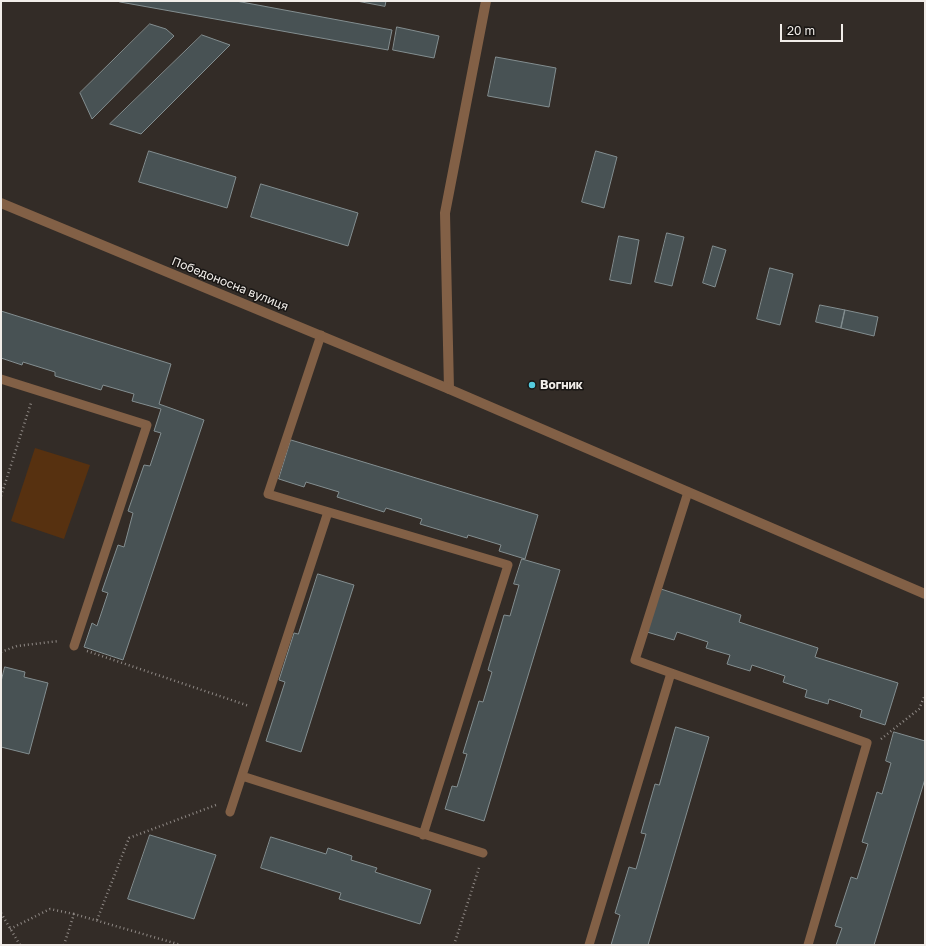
<!DOCTYPE html>
<meta charset="utf-8">
<style>
body{margin:0}
#map{position:relative;width:926px;height:946px;overflow:hidden;background:#332c27;font-family:"Golos Text",sans-serif}
canvas{display:block}
.frame{position:absolute;inset:0;border:2px solid #f1ede9;pointer-events:none}
.scale{position:absolute;left:780px;top:24px;width:63px;height:18px;box-sizing:border-box;border:2px solid #f1ede9;border-top:0;padding-left:5px;font-size:12px;line-height:14px;white-space:nowrap;color:#f1ede9;-webkit-text-stroke:3px #181513;paint-order:stroke}
</style>
<div id="map">
<canvas width="926" height="946"></canvas>
<div class="frame"></div>
<div class="scale">20 m</div>
</div>
<script>
const ctx = document.querySelector('canvas').getContext('2d');
ctx.lineJoin = 'round';
function fill(path, color) {
  ctx.fillStyle = color;
  ctx.fill(path, 'evenodd');
}
function stroke(path, color, width, dash) {
  ctx.strokeStyle = color;
  ctx.lineWidth = width;
  ctx.lineCap = dash ? 'butt' : 'round';
  ctx.setLineDash(dash || []);
  ctx.stroke(path);
}
function drawText(font, color, halo, rows, align = 'center') {
  ctx.font = font + ' "Golos Text",sans-serif';
  ctx.lineWidth = 3;
  ctx.setLineDash([]);
  ctx.textBaseline = 'middle';
  ctx.strokeStyle = halo;
  ctx.fillStyle = color;
  for (const [text, x, y, turn = 0] of rows) {
    ctx.save();
    ctx.translate(x, y);
    ctx.rotate((+turn || 0) * Math.PI / 180);
    ctx.textAlign = isNaN(turn) ? turn : align;
    if (halo) ctx.strokeText(text, 0, 0);
    ctx.fillText(text, 0, 0);
    ctx.restore();
  }
}
fill(new Path2D(`
 M35,448L90,465L64,539L11,521Z`), '#573110');
const building = new Path2D(`
 M121,1H236L392,30L388,50L120,2Z
 M357,1H386L385,6Z
 M150,24L166,29L174,36L92,119L80,93Z
 M397,27L439,36L434,58L393,50Z
 M202,35L230,45L141,134L110,124Z
 M496,57L556,68L549,107L488,96Z
 M149,151L236,177L227,208L139,182Z
 M596,151L617,157L604,208L582,202Z
 M261,184L358,213L348,246L251,217Z
 M667,233L684,237L672,286L655,282Z
 M619,236L639,240L631,284L610,280Z
 M713,246L726,250L715,287L703,283Z
 M770,268L793,274L780,325L757,319Z
 M820,305L845,310L841,328L816,322Z
 M845,310L878,317L874,336L841,328Z
 M1,311L171,364L159,404L204,420L123,660L84,647L92,623L97,626L108,593L102,591L118,545L124,547L133,513L128,511L144,465L150,466L161,433L154,431L161,409L132,401L134,394L103,385L101,390L55,376V372L23,362L22,365L1,358Z
 M291,440L538,515L525,559L499,551L501,545L468,535L467,538L420,524L422,519L386,508L384,512L337,497L339,492L306,482L304,487L279,479Z
 M522,559L560,570L484,821L445,809L452,786L457,787L467,754L463,753L479,701L483,702L492,672L488,670L504,615L510,616L519,585L514,584Z
 M318,574L354,585L301,752L266,741L285,682L279,680L294,633L298,634Z
 M661,589L741,615L739,622L818,648L815,657L898,683L885,725L860,717L862,710L829,699L828,704L805,697L807,690L783,682L785,676L752,665L750,671L727,664L730,655L706,648L708,642L677,632L674,640L647,632Z
 M5,667L25,672L24,677L48,683L29,754L1,747V682Z
 M676,727L709,737L648,945H611L620,915L615,913L629,867L636,869L646,834L641,833L655,784L659,785Z
 M894,732L925,741V779L874,945H836L842,928L835,926L851,877L857,879L868,844L862,842L877,792L882,794L891,763L886,761Z
 M150,835L216,855L194,919L128,899Z
 M271,837L326,854L328,848L352,856L351,860L377,868L375,872L431,890L420,924L339,899L341,893L261,868Z`);
fill(building, '#485254');
stroke(building, '#838e90', 1);
stroke(new Path2D(`
 M1,496L31,403
 M87,651L249,706
 M1,652L17,646L59,641
 M881,739L919,709L925,695
 M1,913L20,945
 M97,920L129,838L216,805
 M10,929L50,909L74,914
 M64,945L74,914L181,945
 M454,945L479,868`), '#8f8985', 2.5, [1, 3]);
stroke(new Path2D(`
 M321,335L268,494L508,565L423,835
 M1,379L147,425L74,646
 M688,492L635,660L867,743L808,945
 M242,776L483,853
 M230,812L328,512
 M589,945L671,673`), '#826046', 9);
stroke(new Path2D(`
 M449,389L445,213L486,1`), '#826046', 10);
stroke(new Path2D(`
 M1,203L449,389L925,594`), '#826046', 10);
for (const [x, y, r, color] of [
 [532,385,4,"#54cadd"]
]) {
  const dot = new Path2D();
  dot.arc(x, y, r, 0, 2 * Math.PI);
  ctx.fillStyle = color;
  ctx.fill(dot);
  stroke(dot, '#181513', 1.5);
}
drawText('12px', '#f1ede9', '#181513', [
 ["Победоносна вулиця",230,284,22]
]);
drawText('bold 12px', '#f1ede9', '#181513', [
 ["Вогник",540,385]
], 'left');
</script>
